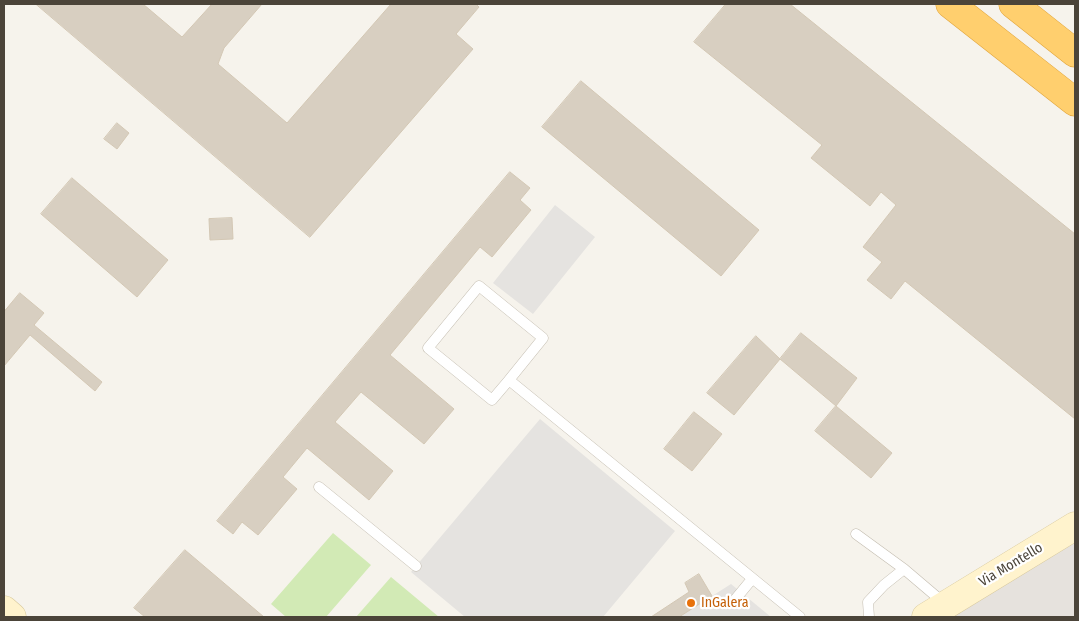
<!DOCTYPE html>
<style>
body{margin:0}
#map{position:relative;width:1079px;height:621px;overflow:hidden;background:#f6f3ec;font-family:"Fira Sans Condensed",sans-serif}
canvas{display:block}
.frame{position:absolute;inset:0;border:5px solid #4b4439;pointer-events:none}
</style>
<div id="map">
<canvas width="1079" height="621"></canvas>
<div class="frame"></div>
</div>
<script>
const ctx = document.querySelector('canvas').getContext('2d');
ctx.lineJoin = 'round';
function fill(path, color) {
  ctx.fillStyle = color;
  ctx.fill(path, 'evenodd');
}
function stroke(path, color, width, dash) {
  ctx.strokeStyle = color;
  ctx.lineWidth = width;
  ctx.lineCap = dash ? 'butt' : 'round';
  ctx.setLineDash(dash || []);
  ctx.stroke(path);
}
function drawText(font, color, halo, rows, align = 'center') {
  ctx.font = font + ' "Fira Sans Condensed",sans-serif';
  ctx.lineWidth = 4.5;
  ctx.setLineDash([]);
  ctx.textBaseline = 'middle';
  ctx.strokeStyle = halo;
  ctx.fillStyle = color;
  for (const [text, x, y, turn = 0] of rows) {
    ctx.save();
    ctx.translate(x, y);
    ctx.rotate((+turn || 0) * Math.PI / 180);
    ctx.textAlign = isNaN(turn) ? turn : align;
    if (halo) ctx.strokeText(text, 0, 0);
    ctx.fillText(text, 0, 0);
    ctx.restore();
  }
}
fill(new Path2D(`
 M1075,535V617H950Z`), '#e6e2dd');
fill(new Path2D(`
 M333,533L371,565L326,617H286L271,604Z
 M391,577L439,617H356Z`), '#d2eab5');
fill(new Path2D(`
 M555,205L595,237L533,314L493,283Z
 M540,419L675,531L603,617H465L411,572Z
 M731,584L771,617H679L690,610Z`), '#e5e3e0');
const building = new Path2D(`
 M36,4H143L182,37L212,4H262L224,48L218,64L287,123L391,4H476L479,7L456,34L473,49L310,237Z
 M726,4H790L1075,234V419L905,281L891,299L867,280L882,262L863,247L896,205L881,192L870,206L811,158L822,145L694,42Z
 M581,81L759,230L721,276L542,127Z
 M117,123L129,133L117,149L104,139Z
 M510,172L530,188L520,200L531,210L492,257L480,247L390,355L454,409L424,444L361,392L335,422L393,471L369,500L307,448L283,477L297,489L258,535L242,522L233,534L217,521Z
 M72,178L168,260L137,297L41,214Z
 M232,218L233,239L210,240L209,219Z
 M20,293L44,313L34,325L102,382L95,391L30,335L4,366V308L5,310Z
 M801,333L857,378L836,406L780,359Z
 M756,336L780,359L734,415L707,393Z
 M836,406L892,453L871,478L815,431Z
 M694,412L722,434L692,471L664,449Z
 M185,550L264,617H145L134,608Z
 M699,574L712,596L679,617H651L689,592L685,583Z`);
fill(building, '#d8cfc1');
stroke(building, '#d3c7b4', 1);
const lane = new Path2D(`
 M509,380L543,338L479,286L428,348L492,400L509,380L800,617
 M319,487L416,566
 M856,534L904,569L944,603
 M733,602L752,579
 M869,617L868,602L884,585L904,569`);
const secondary = new Path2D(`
 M4,610L12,617
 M926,617L1075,526`);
const highway = new Path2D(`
 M950,4L1075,102
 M1013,4L1075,53`);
stroke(lane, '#c2bbae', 11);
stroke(secondary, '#d6c79b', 29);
stroke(highway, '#e0a43c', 29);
stroke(lane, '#fff', 10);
stroke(secondary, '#fff3cd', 28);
stroke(highway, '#ffcf6e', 28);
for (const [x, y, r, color] of [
 [691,603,5,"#e8710a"]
]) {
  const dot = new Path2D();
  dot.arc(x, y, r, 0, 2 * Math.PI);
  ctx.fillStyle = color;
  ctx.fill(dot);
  stroke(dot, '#fff', 2);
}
drawText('14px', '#4b4439', '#fff', [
 ["Via Montello",1011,565,-31]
]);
drawText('14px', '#c56008', '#fff', [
 ["InGalera",701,603]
], 'left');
</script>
